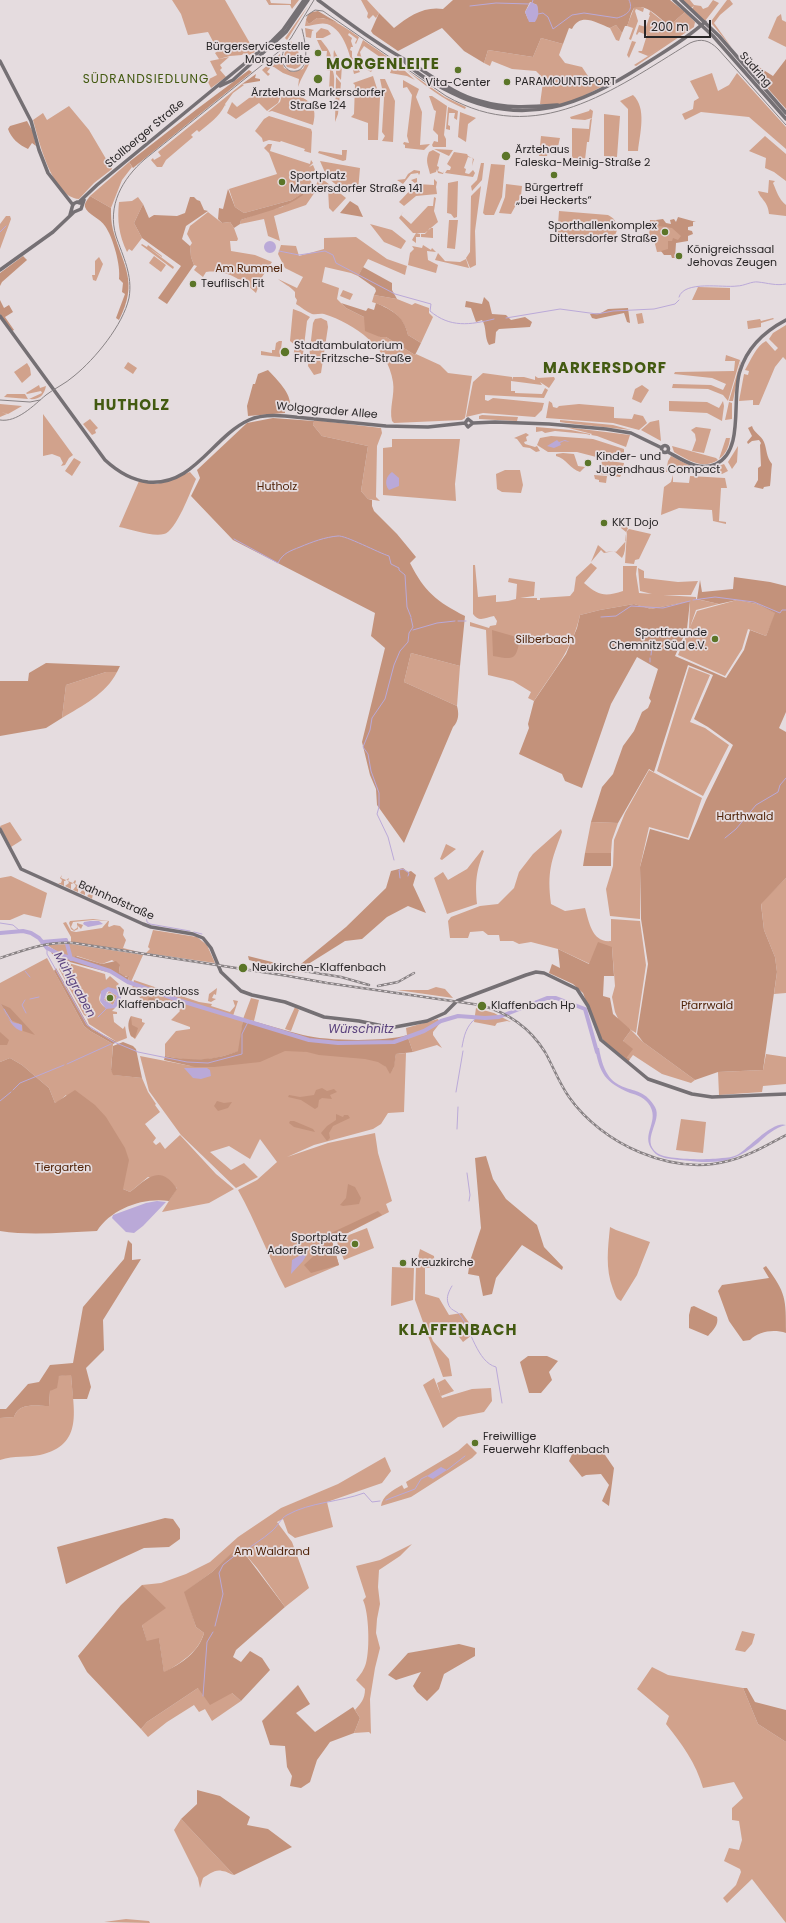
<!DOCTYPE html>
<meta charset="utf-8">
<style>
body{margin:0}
#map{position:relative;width:786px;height:1923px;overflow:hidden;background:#e5dcdf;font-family:Poppins,sans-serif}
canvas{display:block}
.scale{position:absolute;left:644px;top:20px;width:67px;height:18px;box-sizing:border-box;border:2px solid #292627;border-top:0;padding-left:5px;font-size:12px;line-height:14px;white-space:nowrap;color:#292627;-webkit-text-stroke:3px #e5dcdf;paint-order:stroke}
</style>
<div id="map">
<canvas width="786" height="1923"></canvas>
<div class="scale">200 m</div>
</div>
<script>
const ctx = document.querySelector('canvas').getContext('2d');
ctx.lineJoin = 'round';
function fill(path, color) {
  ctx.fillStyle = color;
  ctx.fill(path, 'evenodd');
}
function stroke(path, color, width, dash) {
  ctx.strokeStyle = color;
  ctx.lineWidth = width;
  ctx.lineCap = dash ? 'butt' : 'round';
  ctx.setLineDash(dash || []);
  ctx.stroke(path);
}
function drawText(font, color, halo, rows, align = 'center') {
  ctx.font = font + ' Poppins,sans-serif';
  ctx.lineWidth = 3.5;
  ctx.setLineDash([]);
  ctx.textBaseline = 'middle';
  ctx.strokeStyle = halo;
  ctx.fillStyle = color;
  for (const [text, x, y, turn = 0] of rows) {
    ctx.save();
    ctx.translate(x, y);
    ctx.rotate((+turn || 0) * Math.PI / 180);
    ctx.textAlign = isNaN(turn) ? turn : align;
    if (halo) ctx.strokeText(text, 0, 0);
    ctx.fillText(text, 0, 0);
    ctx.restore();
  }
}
fill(new Path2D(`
 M172,0H225L255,52L247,56L244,53L242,55L230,56L219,59L215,53L218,51L208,32L188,35L181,14Z
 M266,0H270L271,3L291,4V0H299L292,9L290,5H269Z
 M361,0H367L379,13L376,18L373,15L369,19L367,17L368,13Z
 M682,0H690L694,5L701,6L703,9L708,7L713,0L719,3L705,21L692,9L694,6L691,8Z
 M727,0H730L733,4L720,15L714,23L732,48L712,24V20Z
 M308,6L287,40L285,38Z
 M637,6L644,8L643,12L636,9L635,11L638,21L631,40L629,39L633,28L627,26L634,8Z
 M650,11L669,26L685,12L695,22L694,27L636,66L634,65L664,46L648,56L638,52L639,51H642L647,35L639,32L637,35L636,34L639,25L646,27L650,15H649Z
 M781,14L782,20L786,22V47L768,38L777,17Z
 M317,18C333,17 347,29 359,37L356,44L355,43L357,39L349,33L348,35L352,38L351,41L353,47H351L350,50L352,51V57L360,72L354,74C351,58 345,30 327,24C320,22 312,26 305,26L306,20L309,24Z
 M616,25L622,33L619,41L616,40L610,28Z
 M305,28L314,30L312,31L311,38L306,37Z
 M321,28L328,30L331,34L323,38H316V33Z
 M541,38L563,44L559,55L565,63L582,67L588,76L605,81V85C587,94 561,110 540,104L543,82L542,77L536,71L512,69L492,61L490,66L484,63L488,50L533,57Z
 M317,40H321C326,47 332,52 331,61H326L327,51H322Z
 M363,40L404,68V70L415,80L407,76L390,73L393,66L364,46L360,52C362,61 365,65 373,69L371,72L362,67L357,55Z
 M291,41L293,46L299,48L298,57H302C303,63 301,67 295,69L287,67C281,57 285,50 291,41Z
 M632,41L636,42L629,58L627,55Z
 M334,50L342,65L341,80L336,74C337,65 332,59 334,50Z
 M280,54L284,68L293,72L303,69L308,58L310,62C306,71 301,78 298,87L299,79L283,73L274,67H271L267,72L270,74L268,76L262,70Z
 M229,57L220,65L222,68L220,70L226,77L211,88L207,80L217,75L210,61Z
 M326,63C338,70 333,84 334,95L332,96L333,91H329L330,71L326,70Z
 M406,70L445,97L466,107L465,109C442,99 426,86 406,70Z
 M712,73L718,91L729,85L737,73L786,127V149L749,117L701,112L685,120L682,114L693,109L694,101L699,98L690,81Z
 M373,76L380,98L378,140H368V123L351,117L354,114L355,85L353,83Z
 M336,77L341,83L338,114L335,122Z
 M380,79H385L395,101L393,142L382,141L385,136L382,132L384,98Z
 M403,80L419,89L416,97L422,112L420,145L430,144L424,150L405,148V145L403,144L404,142L409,143L407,136L412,95L407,87L403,88Z
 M242,84L244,85L233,93L225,104L226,106L225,105C219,117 209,124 199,132L197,130L191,135L193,137L166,160L162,167H157L151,160L153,158L154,160L161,156L158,152Z
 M283,91C302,97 320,100 313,125L272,111L268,112L280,102Z
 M264,93L280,98L278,103L267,111L259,103L236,119L227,113L232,102L237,107L249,98Z
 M633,95C647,108 640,133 638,151H628V109L620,101Z
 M429,96H432L447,106L444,135L446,139V147H433L432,145L434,141L438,142V135L433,130L436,111L434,110Z
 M69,106L89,130L112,169L94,183L79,199C52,197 39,141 33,120L43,113L47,120Z
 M448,107L458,111L457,120L454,118L455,113H449L448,125L450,126V130L446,129Z
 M590,109L593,111L592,118L585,120L571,119L570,117L589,111Z
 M460,112L476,118L468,124L466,142L458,137Z
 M604,114L620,116L617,157L604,156Z
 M269,116L311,129L312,132L311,153L304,151L305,149L281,141L280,142L269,140L263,142L262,138L255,131L264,119Z
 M592,118L589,142H587L585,160L573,158L572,161V128L589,129L590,120Z
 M541,136L560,138L556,155L548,153L547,156H539Z
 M765,136L786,154V181L774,172L765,168L766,158L749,151Z
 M268,144H272L270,151L310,164L311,160L313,163L309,167L313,165L316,172L312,175L310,180L315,187L320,177L346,198L333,212L329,208L328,188L316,187L317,189L306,205L274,216L280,241L268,236L264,219L240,224L241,220L264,211L282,207L303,193L292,200L244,213L235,207L229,189L277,174L269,153L264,148Z
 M434,149L453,150L449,156Z
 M342,150H347L346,160L343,161L318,153L319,151L342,155Z
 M433,150L440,154L437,166L439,167L438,171L443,173L444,171L443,174L438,173L437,169L436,172L430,174C428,165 425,161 429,152Z
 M454,152L467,154L468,156L474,159L472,166L473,158L468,157L464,168L466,169L465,173L469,174L473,170L475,173L473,177L445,173L447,170H450L451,167L447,164Z
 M320,161L360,168L358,191L341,189L327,177Z
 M129,162L132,167L122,180L111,208L90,196Z
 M481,163H484L482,180L472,191L471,186L477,180Z
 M491,164L505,165L502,197L494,215H485L483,213Z
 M414,170L420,171V173L419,175L418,173L411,174L403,184L397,180L405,179L408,174Z
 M417,178V184L434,185V179L437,182L436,187L437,194L416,196L404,206L399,202L416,184L411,180Z
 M769,180L775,181L773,183C777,192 778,198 786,205V216L769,214C768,201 760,199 758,191L768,193Z
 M458,181L457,217L454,218L451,214L447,213L448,183Z
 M506,184L522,186L521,196L511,214L499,213L505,197Z
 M481,186L475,231L476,265L470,268L466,258L470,252L471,196Z
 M138,197L143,204L134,223L142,238L132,251L129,249L127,252C119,235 117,221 119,202L132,201Z
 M434,197L436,198L434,211L438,222L425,233H416L420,234V237H416V243L412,240L416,233H413L399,218L404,211L401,215L411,224L428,206H433Z
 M559,211L608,215C614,218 617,222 617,228C617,250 571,239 557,238Z
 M208,212L222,223L230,222L234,228L238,239L237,241H230L231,251L255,255L272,262L262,277L256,293C242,280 227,269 206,272L203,277L194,270L197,266L194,265L191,257L190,246L192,243L187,234L190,226Z
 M6,216H10L11,219L0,249V224Z
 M449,220H458L455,249L447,248Z
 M650,220C663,220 671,226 681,234V240L672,241L671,251L657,252L655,244L656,240L649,239Z
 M370,224L392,230L406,241L401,249L384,242Z
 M430,228H433V238L421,237V234H425Z
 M356,237L387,259L407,266L405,275L368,259L358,276L351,273L325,267L322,282L339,288L337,299L346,308L364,317L380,337H386L415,355L416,354L440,365L448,373L472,376L465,418L462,420L394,423L392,421C389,408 395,395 393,382C388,347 355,324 324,314C320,313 316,315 312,314C307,312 301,307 296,304L297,300L295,297V292C290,286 284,284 278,279L281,268L278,279L297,288L303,277L285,268L278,254L281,245L296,246L299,256L324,249V238Z
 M142,244L147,247L148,245L162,256V257L149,248L174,267L173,269L141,245Z
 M423,245L431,250L432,248L436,252L427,251L428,260L438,265L436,273L408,265L410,253L414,249L412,246L422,248Z
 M438,253L445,261L460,262L466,259L469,268L435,260Z
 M154,256L166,265L161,272L149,263Z
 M99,257L103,264L96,281L93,280L92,275H95V261Z
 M698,287L730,288V300H692Z
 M343,290L353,294L350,300L340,296Z
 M374,295L397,299L412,305L415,303L429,308V313L433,317L421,343L408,335C404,316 389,307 372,302Z
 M293,309L301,312L310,317L307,321L303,354L299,358L293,359L295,345L290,341Z
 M642,313L644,323L638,324L636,314Z
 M321,318L327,321L328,327L321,373L314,375L308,366L313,323L315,319Z
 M773,318L774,319L761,323V327L748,329L747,321L760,319L761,321Z
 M786,325V360L783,357L775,367L759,405H753V400L739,401L744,374L748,375L749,371L745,370C751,360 756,346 766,341L775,351L778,348L769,339L773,333Z
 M279,341H282L280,357L261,355V351L272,353V350H275L276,343Z
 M726,355L740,360L728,401L723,395L708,389L672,388L673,384L711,385L723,390L726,384L712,378L674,374L675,372L734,371L735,361H725Z
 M741,360L733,401H729Z
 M128,362L137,368L133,374L124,368Z
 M27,363L30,368L31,375L22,383L14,372Z
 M483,373L512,377V380L513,377H524L535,380V376L538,378L554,377L555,379L549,388L540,382L542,385L511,381V391H515V393L542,394L545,388L548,390L544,398L485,395V400L488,401L493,398L544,403L542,410L535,417L483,413L466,417L473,382Z
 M39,385L40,388L46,386C44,396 39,400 29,399L42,393L41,391L27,394L26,393Z
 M642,385L649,390L641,403L632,399L635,389Z
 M7,394H25L28,399L4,397Z
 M549,401L552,403L553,407L557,408L559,406L579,404L614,407V418L632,419L634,414L643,416L647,423L639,430L613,423L546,418Z
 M669,401L707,402L719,408L723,401L724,406L722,421L707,413L669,411Z
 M729,402L732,403V419L725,420Z
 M0,404L22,406L8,414L1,412L7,414L0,417Z
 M43,414L73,455L69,458L65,465L61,466L63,463L60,457L52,454L43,456Z
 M482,415L518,417L517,421L479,419V416Z
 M90,419L98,428L95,430L96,433L92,435L83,424Z
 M314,420L381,428L382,433L377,446L376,497L380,501L368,499L361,491L368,446L322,436L313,425Z
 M560,420L613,425L631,430L566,423L560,422Z
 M659,420L661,441L641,430L650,422Z
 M536,427L571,430L590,434V435L586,434L555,431L545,433L542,431L536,432Z
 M565,427L630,435L626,447L597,436L591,435L592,434Z
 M696,427L711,429L704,453L692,451L696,440L695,434L691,430Z
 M526,433L529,435L526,437L527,441L524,442L525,444L535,447L537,446L540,451L536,452L530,448L523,447L517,439L514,438Z
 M551,436L593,439L624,449V460L604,459L577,452H548L537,445L540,438Z
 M726,438H730C729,447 726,454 719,459Z
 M392,439H460L455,484L456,501L383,495V448L392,447Z
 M672,446L716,458L718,460C702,470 688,460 674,452Z
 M738,446L737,462L732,469L728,462Z
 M563,453L574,454L578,466L585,467L580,472C570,469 566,458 556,456V454Z
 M671,456C692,467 701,473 724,464L728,471L722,474L679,470L675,466L669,465L668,472H666L668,461Z
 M74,458L81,462L72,476L65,471Z
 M602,460L624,463L623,469H618V474L621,475L620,477L600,474Z
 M505,470H520L523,485L521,493L502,492L497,489L496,474Z
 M190,472L196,479C191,490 176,532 164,534C152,537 131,529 119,527L139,481L157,484Z
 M594,475L607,476L606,483L599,482V480L595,479Z
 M673,475V482L689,483L690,476L725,478L727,488H721L719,521L726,522V524L713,521L712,510L679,508L661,515L664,487L671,482Z
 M622,519L628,528C623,537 628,549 622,558L614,551L604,553L601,550L591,562L598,545L606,552L614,551L616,552L626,541V532L621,528L623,525L619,521Z
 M629,529L651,534L639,559L635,560L634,564L625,563L627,531Z
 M591,563L597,568L584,583C599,596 605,597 623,591V566H637L636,574L639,593L652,594L640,591L638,568L644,571V578L678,582L698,581L691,595H663L696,597V599L719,604L696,610L689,630L690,601L651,609L634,604L600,610L580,615C572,651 553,671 534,701L528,698L531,692L513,681L488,675L486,630L470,626V622L489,628L490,626L496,625L497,621L494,616C486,617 479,623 473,614V565H475L478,597L496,595V602L508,601L516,599L517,584L508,582L509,578L535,582L534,596L520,598H537V600H540V598L570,596L574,591L576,577Z
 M737,600L757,604L776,613L766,636L748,629L742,649L725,676L678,655L697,611Z
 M411,653L460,666L457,706L404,682Z
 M689,667L710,675L690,722L705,728L729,745L703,796L657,771Z
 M106,672H117C106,694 82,706 62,718L66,685Z
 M649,770L702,798L688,838L649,827L640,867V919L610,916L606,889L613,866L614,840L625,813Z
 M10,822L22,840L11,847L0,826Z
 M591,822L618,823L612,840L611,853H585Z
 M561,829L562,832C551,862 547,871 551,904L565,911L585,908C589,922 592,943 611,941V919L640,921L646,965L636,1033L620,1023L615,1012L612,997L615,986L612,947L590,964L558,949L531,942L519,944L513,941H500L499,935H488L483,931L470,932L468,938H450L448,921L451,917L480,906L498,904L514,888L519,872L533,854Z
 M446,844L456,849L442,860L440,859Z
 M482,850L484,851C476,871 475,882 477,904L447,914L434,878L443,872L448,880L467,869Z
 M62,875L61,878L66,880L69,878L68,881L73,883L75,880L76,881L75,884L80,886L83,884L82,888L87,890L90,888V891L94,893L97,890L96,893L93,894L92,899L87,896L90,893L88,890H85V895L80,893L83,889L81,887H78V892L73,890L76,886L74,883L71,884V889L65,886L69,883L67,879L65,881H64V886L58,883H61L62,880L60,878Z
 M11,876L47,893L41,918L24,914L10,920H0V878Z
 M786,878V993L774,994L777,972L775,957L764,930L761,903Z
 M93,919L109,921L108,926L109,927L114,925L120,926L124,930L123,935L126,940L123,948L139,952L71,942V937L63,923L66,922L71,931L76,932L102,928L108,921L93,920L73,922L71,927L74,930L77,928V923L83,925L81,929L77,925L78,929L74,931L71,929L69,923L70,921Z
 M153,930L197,937L207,945L215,963L146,953L150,949L148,947Z
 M71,944L143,955L131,982L128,981L129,977L124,976L119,972L120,966L112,960L102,964L77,956L74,959L61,954L47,945Z
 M47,958L84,1026L90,1031L113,1044L111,1070L115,1075L142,1078L148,1092L156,1104L155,1105L160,1112L145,1124L156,1138L153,1142L156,1145L160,1142L165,1149L180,1135L216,1174L234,1189L209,1203L162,1212L177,1188L148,1177L130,1192L123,1189L66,1095L58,1102L55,1103L49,1088L22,1065L10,1058L0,1062V983Z
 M62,961L105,974L106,980L110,976L119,984L116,986L122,993L121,996L116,989L101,993C97,999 100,1004 106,1008H115L112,1011L117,1012V1014H113L114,1022L123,1029L125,1026L127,1038L117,1042L89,1024L86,1016L84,1015L59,969Z
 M134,980L199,1002L212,1004L211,1006L230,1012L235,1006L233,1000L238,1001L233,1016L243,1019L251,998L259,1000L254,1021L243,1019L239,1051C214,1061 191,1062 165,1056V1044L176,1031L190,1029V1027L171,1020L180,1011L176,1006L150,997L151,1010L132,989Z
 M436,987L445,989L453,998L397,990H428Z
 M217,988L216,995L214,994L212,998L216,999L211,1002L208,1001L209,994Z
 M109,991L117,996L113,1005L104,1000Z
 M295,1007L299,1010L291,1031L285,1029Z
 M476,1008L494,1013L511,1022L507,1021L497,1023L495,1026L474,1022Z
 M131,1016L142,1019V1022L145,1023L135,1039L131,1036L128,1029L130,1034Z
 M438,1019L440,1023L433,1032V1035L442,1048L437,1045L413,1052L407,1035L406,1028Z
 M631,1030L643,1042L695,1080L691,1083L662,1074L633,1055L630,1059L627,1057L623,1041Z
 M285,1049L377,1059L390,1070L393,1069L396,1054L406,1053L404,1112L388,1113L381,1124L373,1129L314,1145L287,1157L328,1143L375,1133L378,1153L392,1201L386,1204L389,1212L332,1241L339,1265L285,1288C268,1256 256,1222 238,1190L257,1180L277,1162L260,1139L250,1159L229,1146L210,1152L231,1170L244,1163L258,1177L236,1188L181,1135L149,1091L140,1056L191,1066Z
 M766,1054L786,1057V1084L763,1086L762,1092L719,1095L718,1072L763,1070Z
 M681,1119L706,1122L703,1153L676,1150Z
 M610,1227L616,1230L650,1242L637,1275L621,1301C616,1299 615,1294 613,1289C605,1268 608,1248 610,1227Z
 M367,1228L374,1248L344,1260L336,1240Z
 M420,1249L434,1256L435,1267L425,1268V1294L439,1298L449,1315L462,1313L476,1332L463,1342L449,1324L430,1334L433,1341L449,1359L452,1376L443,1377L415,1300L416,1266Z
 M392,1267L414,1268L413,1300L391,1306Z
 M71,1374C73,1409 85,1445 40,1455C26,1458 15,1455 0,1460V1418L14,1417C19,1402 36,1406 49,1406L50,1391L59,1376Z
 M434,1378L442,1398L472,1389L491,1388L492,1401L484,1412L458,1417L443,1428L423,1385Z
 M445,1379L454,1391L441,1396L437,1383Z
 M467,1443L477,1453L472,1458L411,1497L381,1506C382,1496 393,1490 402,1485L404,1489L408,1487L406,1482L458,1451Z
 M385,1457L391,1471L382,1483L327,1502L333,1527L295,1538L288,1533L283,1519L277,1522L292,1542L309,1588L285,1607L257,1568L239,1547L212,1572L185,1592L196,1627L204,1633C198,1653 181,1662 164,1673L159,1639L147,1642L142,1625V1585L161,1583L186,1574L210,1562L238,1537L281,1508L338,1484Z
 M412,1544L400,1556L379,1570L378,1587L380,1604L377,1619L376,1633L380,1648L375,1668L370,1699L371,1734L369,1732L354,1733L360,1718L355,1710C361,1703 365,1699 365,1689L356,1680C361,1674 364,1670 366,1663C370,1649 369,1613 363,1600L366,1597L356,1566L380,1560Z
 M742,1631L755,1634L752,1644L745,1652L735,1650Z
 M652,1667L668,1675L743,1688L758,1724L786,1742V1923L752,1879L727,1903L723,1898L736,1885L741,1872L740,1869L724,1861L729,1848L739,1850L742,1840L739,1821L732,1820V1808L743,1798L734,1782L703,1788C696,1763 682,1744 666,1724L669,1716L637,1689Z
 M198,1688L232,1693L241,1701L212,1721L205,1709L199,1712L194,1705L167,1722L148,1737L141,1729L147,1722Z
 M181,1819L234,1875C229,1874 227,1871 222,1871C215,1869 208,1875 203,1878L200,1888L198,1878L174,1830Z
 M126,1919L149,1921L150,1923L104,1922Z`), '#d1a28c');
fill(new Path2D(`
 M453,0H670L685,12L669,26C659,18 647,3 634,8C630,14 630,20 627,26H625L622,33L616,25L610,28C596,23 581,12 572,29L569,28L563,44L541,38L533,57L488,50L484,63L464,51L442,28L398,51L373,34L371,31L379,13L394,28C409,16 424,6 443,9ZM530,2L537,5L538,13L528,19L525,12Z
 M318,11L338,23L323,18H317L309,24L306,20C308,13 310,12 318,11Z
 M743,54L754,64L773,76L786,59V109L740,57Z
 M249,70L252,72L133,168L129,162L197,109Z
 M256,74L255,78L260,79V81L242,84Z
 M27,121L33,132L36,146L32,143L28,149C19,145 11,138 8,129L10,126Z
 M228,189L235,207L244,213L292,200L303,193V195C285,209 262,212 241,220L240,224L234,228L230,222L222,223L218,219L219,208L223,209Z
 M90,196L111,208C111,215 111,223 113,230C123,266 139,281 119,320L116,318L125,294L122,292L123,283L119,279C121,266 113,237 105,226C101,219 87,214 85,207C84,203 88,199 90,196Z
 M190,197H194L197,200L200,201L204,210L208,211L186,226L182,239L190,246L191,257L194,265L167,304L158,298L181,266L142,238L134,223L143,204L149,218L154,215L177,216L185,213Z
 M350,201L358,206L363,217L340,213Z
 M678,217L696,222H693V226L688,227V230L692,231L693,234L688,236V241L676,243L675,258H672L671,255H664L661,251L668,249V241H672L673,238L678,240L681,236L672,228L659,226L656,220L663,219L666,223L671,224L670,220L674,219L676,222Z
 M23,256L27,260L2,282L0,286V273Z
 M363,267L392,283V290L397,299L374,295L376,291L375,288L358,276Z
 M484,297L489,302L492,314L506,315L511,320L525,317L532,322L530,327L499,329L496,332L495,343L489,345C484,337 487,327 482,320L476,322L471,308L465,307L466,301L482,304Z
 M0,300L4,308L9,305L13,312L5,317L14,330L12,331L0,314Z
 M341,303L366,311L368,308L374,310L376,303C392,310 404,316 408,335L421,343L415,355L386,337H380L365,331L364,317L346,308Z
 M628,308L630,323L627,322L624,313L596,319L592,318L590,314L601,313L608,309Z
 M268,370C276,379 292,393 290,407L285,408V413L248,416L247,406L253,384H255L258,374Z
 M273,418L314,421L313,425L322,436L368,446L361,491L368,499L372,500V506L374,511L397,534L416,557L410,563C424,591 437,602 465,616L460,666L411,653L404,682L457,706C459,713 459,721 453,727L404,843L377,805L376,789L370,775L362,742L385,648L371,636L375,613L233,540L191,496L200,478L197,470L247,423Z
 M752,426C754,433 761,435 764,442C767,449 766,457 772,464C771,471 771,478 770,486L764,487L763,489L754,487L758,480V468L761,466L760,445L761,443L759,440L752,441L748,444L747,442L752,436L748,428Z
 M734,577L770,582L786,586V712L779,728L786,732V878L761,904L764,930L775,957L777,972L763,1070L718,1072L695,1080L643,1042L637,1034L648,964L641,919L640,867L650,829L689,840L706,800L733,745L708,727L694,719L713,675L688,665L654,772L649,769L618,823L591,822L602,787L613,774L623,746L634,731L642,712L648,708L651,701L649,698L658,669L637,657L611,704L582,788L565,781L562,774L519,754L529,728L528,724L534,701L566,654L577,628L580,615L600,610L634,604L651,609L690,601L687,629L675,656L726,678L744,650L750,630L766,636L775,613L757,604L737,600L719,604L697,599L700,580L702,592L733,589Z
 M492,630L520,638C516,660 515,660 493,656Z
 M46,663L120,666L117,672H106L66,685L62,718L46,728L0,736V681H28L29,673Z
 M585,853H611V866H583Z
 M403,868L408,872L411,871L416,875L413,885L426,913L408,906L387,917L362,939L345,941L294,973L264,969V964L249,960L248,956L296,968L346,927L386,888L391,871Z
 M598,942L612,947L614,976H604L603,996L610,998L613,1014L631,1030L623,1041L633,1049L627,1057L630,1059L628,1062L604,1041L598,1034L583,993L573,984L549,973L552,964L560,968L558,949L589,964Z
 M51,951L111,973L66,961L52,954Z
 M75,956L102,964L116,961L120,965L119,972L126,977L129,976L128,981L110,970L74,959Z
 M56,968L88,1025L92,1029L117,1042L113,1044L90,1031L84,1026L54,971Z
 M150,997L160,1000L151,1010V1004L148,999Z
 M1,1004L10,1008L35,1035L23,1031L22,1025L11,1020Z
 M131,1016L132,1025L138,1028L135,1038L131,1036C128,1029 127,1023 131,1016Z
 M243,1019C263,1023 283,1030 303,1035C325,1041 386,1042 407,1035L413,1052L396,1054L394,1067L390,1074L386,1067L378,1062L365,1059L319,1055L307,1052L285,1051L260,1062L214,1067H195L164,1060L165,1056C191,1061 214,1061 238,1051Z
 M0,1032L9,1040L7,1045H0Z
 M123,1042L133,1046L136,1049L142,1078L113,1075L111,1070L113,1046Z
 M10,1058L22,1065L49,1088L55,1103L75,1090L95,1105L106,1117L125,1148L129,1160L123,1189L130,1192C147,1179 160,1163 177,1189L169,1201C143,1197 111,1209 97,1231C65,1232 32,1236 0,1231V1062Z
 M322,1088L327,1091L334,1089L337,1092L330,1095L332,1099L322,1098L319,1100L318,1107L315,1109L301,1100L288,1097L289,1095L300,1097L314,1095L316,1090Z
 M217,1101L224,1103L232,1102L228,1108L218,1111L214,1106Z
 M336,1114L343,1117L344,1115H348L350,1118L333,1126L329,1133L330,1138L327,1141L321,1133L327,1126L336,1120Z
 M290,1121H294L313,1129L315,1132L294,1127L289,1123Z
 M486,1156L493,1179L506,1199L537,1225L544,1247L563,1267L562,1270L522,1245L496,1278L492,1294L483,1296L479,1276L468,1274L470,1261L481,1228L475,1158Z
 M348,1184L355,1187L361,1198L359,1204L343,1206L340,1205L346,1198Z
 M378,1211L382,1215L332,1241L339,1265L311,1273L304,1265L320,1250L323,1240L329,1234Z
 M128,1240L132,1244V1260L141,1259L103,1320L104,1350L86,1368L91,1387L87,1399H73L71,1375L59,1376L57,1388L50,1391L49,1406C36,1406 19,1402 14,1417L0,1418V1409H6L28,1384L39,1382L50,1365L73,1363L83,1307L124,1259Z
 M766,1266C786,1293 786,1298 786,1333C774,1329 759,1331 750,1340L743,1341L729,1321L718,1291L722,1285L769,1278L763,1268Z
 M694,1306L717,1317C719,1325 713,1330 708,1336L689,1328V1315L691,1307Z
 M528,1356H547L558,1361L549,1372L552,1380L541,1393H529L520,1362Z
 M591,1446L603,1452L614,1468L609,1506L602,1501L609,1485L601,1474L586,1475L582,1477L569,1461L573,1452Z
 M165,1518L173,1519L180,1529V1539L169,1547L144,1548L66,1584L57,1547Z
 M239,1546L285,1607L236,1650L233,1657L241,1662L250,1651L262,1658L270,1670L241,1701L232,1693L210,1705L198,1688L147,1722L141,1729L87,1672L78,1656L121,1605L142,1585L166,1608L142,1625L147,1641L159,1638L164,1672C181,1664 199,1652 204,1633L196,1627L184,1592L212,1572Z
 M459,1644L475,1648V1656L444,1674L439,1689L427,1701L417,1692L413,1686L421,1672L396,1680L388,1675L408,1653Z
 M298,1685L310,1704L296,1713L315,1732L353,1707L360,1718L354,1733L330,1742L317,1760L310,1782L301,1788L290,1786L292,1776L287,1767L285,1746L270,1745L262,1721Z
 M743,1688H747L755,1702L786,1710V1742L758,1724Z
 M197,1790L220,1796L250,1817L247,1825L268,1829L292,1847L234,1875L181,1819L197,1804Z`), '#c3927b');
fill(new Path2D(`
 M531,2L537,5C539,12 539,16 535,22H529L525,12Z
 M264 247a6 6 0 1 1 12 0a6 6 0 1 1-12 0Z
 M557,440L559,442L565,440L570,442L564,441L560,443L561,445L554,448L547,446Z
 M392,472L399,478V486L389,490C384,484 386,476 392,472Z
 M90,921H99L103,924L88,927L83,924L84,922Z
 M108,987L116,989L121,996V1002L115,1008L106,1009L100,1001L101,991ZM109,991L117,996L113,1005L104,1000L107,992Z
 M0,1003C4,1008 6,1018 12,1022C14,1023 18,1023 22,1025V1031C11,1029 6,1012 0,1003Z
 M595,1048H599C608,1104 639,1077 655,1107C663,1121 640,1140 657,1153C666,1160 709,1160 722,1158C727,1158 733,1157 737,1155C749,1148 773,1120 786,1125C774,1128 767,1135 758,1143C732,1164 714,1164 681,1160C672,1159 659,1159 653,1151C639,1134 662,1121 648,1103C643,1097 637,1095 630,1093C605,1082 600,1074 595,1048Z
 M184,1068H207L210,1070L211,1076L201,1079L193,1078Z
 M157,1201L166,1202L143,1226L134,1233L126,1232L112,1218L113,1215L146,1203Z
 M304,1253L306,1256L303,1261L291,1274L292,1260Z
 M441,1467L447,1470L433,1479L427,1476Z`), '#baa9d8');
stroke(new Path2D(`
 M532,3L533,0
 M470,6L496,3L529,4
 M538,14L543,13L548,17L553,29L572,15L584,13L617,18C627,15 634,10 629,0
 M0,232L6,226
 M279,251L299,255L325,251L333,255L336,263L395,294L431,304L430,311C450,328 470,325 494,319
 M679,297C684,280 723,288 737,286C744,286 752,281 758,282C768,283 776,286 786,284
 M506,318L560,309L597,314L613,311L654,309L675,304L679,300
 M234,539L278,563C283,553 290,551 300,547C312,542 325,537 338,536C345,535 379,553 389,556L391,564L399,568V570L405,575L407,607L411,617
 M693,600L715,597L754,602L780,613L782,610H786
 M601,617L616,616L631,606L663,608L690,601
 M458,621H466
 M413,630L437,623L455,621
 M651,655L652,647
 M650,662V658
 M725,838L736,829L756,805L778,792L780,785L786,778
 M394,860L388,837L377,814L379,807V793L371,771L368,754L363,747L370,730L372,718L385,699L394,665L400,651L408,642L409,633L413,627L411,618
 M400,878L399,870L403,869L409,873L408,876
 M146,914L147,922L150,924L190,931
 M0,923L13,925L20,931
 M194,932L202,934
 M47,948V954L87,1025L114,1042L138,1052L187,1062L208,1063L242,1054V1034L248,1022
 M25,971L30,977
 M30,999L39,997
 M25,1000L22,1005L26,1013
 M4,1009L12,1022
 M98,1017L106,1009
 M462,1047C464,1036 466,1026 476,1018
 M67,1064L111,1044
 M13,1090L20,1083L64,1065
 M456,1092L463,1051
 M0,1101L11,1092
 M457,1129L458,1107
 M467,1173L470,1195L469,1201
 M452,1286C449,1291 446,1297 448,1303C450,1311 456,1310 460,1315C471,1329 477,1362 496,1367L502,1403
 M447,1470L465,1456
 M386,1500L415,1489L421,1479L427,1476
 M215,1626L223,1594L219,1573L223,1565L238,1553L240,1555C250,1546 262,1540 272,1531C278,1526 280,1519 287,1515C310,1502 340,1502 364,1493L372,1502L380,1501
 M203,1696L207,1642L213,1632`), '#baa9d8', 1);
stroke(new Path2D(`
 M0,933L23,931L31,933L39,938L47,948L61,955L110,971L128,982L178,1000L309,1040L338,1043L394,1042L424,1031L441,1021L458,1016L485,1018L499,1017L547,998H556L585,1009L597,1052
 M42,942L66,940L71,959`), '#baa9d8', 4);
stroke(new Path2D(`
 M318,0C348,22 378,45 411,63C434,77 453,94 480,101C506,109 531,107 558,105
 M674,0L713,36L786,119
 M681,0L719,36L786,113
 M0,61L31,121L39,150L48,173L73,205
 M404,61C416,74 436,85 452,93C524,129 582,105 645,64C666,51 687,38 705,22
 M220,86L233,80L286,32L308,0
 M79,202L97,185L272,41L283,30L304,0
 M70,215L73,204L77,202L80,203
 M0,270L53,232L74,212L81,209L84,200
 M0,316L105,460C117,471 130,480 148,482C194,486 212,437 249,420C260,415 273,415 285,416L386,426L428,427L465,423L468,427L473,423
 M465,423L468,419L473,423L495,422L549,424L606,429L631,433L662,448
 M661.5 449a3.5 3.5 0 1 1 7 0a3.5 3.5 0 1 1-7 0Z
 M668,452C683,460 699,472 716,464C745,451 731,397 740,371C747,348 765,331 786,320
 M0,829L21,869L143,924L151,927L193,934L203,938L211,948L221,972L241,991L252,995L285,1002L324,1017L359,1021L383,1026L395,1027L427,1021L445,1013L457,1001L526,975L536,972L544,973L577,989L588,1006L601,1040L648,1079L692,1094L712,1097L786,1094`), '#757074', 3.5);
stroke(new Path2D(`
 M306,16L315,10L323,11L446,96C537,148 613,90 690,43C701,38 709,40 718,49L786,125
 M285,47C281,56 280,65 290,71C313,75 305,41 302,29
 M0,400L30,402L40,400
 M0,420C17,423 34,405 46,395C55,388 65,384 74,376C95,359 123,325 129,298C133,275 123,257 116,236C107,206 122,179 145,159L282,49L291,38L314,0`), '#888284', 1);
const rail = new Path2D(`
 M0,958C24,950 47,941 74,943L288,976L327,983L480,1005C507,1012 530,1028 545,1052C553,1066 559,1083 569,1097C602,1144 672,1176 728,1161C749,1156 767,1145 786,1135
 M304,971L341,977L369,985
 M378,986L398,982L414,973`);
stroke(rail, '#888284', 2.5);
stroke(rail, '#e5dcdf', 1, [3]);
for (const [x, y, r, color] of [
 [318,53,4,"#5b7528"],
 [458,70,4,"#5b7528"],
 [318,79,5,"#5b7528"],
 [507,82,4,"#5b7528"],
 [506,156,5,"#5b7528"],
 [554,175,4,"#5b7528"],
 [282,182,4,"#5b7528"],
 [665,232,4,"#5b7528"],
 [679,256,4,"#5b7528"],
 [193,284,4,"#5b7528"],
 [285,352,5,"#5b7528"],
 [588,463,4,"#5b7528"],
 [604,523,4,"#5b7528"],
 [715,639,4,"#5b7528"],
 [243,968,5,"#5b7528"],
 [110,998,4,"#5b7528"],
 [482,1006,5,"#5b7528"],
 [355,1244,4,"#5b7528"],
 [403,1263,4,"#5b7528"],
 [475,1443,4,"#5b7528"]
]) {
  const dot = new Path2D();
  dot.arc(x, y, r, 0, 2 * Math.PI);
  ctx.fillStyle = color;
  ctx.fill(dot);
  stroke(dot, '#e5dcdf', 1.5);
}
drawText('11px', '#292627', '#e5dcdf', [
 ["Bürgerservicestelle",310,47,"right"],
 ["Morgenleite",310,60,"right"],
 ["PARAMOUNTSPORT",515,82],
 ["Vita-Center",458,83,"center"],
 ["Ärztehaus Markersdorfer",318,93,"center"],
 ["Straße 124",318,106,"center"],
 ["Ärztehaus",515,150],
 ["Faleska-Meinig-Straße 2",515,163],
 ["Sportplatz",290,176],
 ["Markersdorfer Straße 141",290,189],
 ["Bürgertreff",554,188,"center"],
 ["„bei Heckerts“",554,201,"center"],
 ["Sporthallenkomplex",657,226,"right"],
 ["Dittersdorfer Straße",657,239,"right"],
 ["Königreichssaal",687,250],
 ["Jehovas Zeugen",687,263],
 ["Teuflisch Fit",201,284],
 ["Stadtambulatorium",294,346],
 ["Fritz-Fritzsche-Straße",294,359],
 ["Kinder- und",596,457],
 ["Jugendhaus Compact",596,470],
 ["KKT Dojo",612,523],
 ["Sportfreunde",707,633,"right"],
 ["Chemnitz Süd e.V.",707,646,"right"],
 ["Neukirchen-Klaffenbach",252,968],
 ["Wasserschloss",118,992],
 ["Klaffenbach",118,1005],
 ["Klaffenbach Hp",491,1006],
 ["Sportplatz",347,1238,"right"],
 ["Adorfer Straße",347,1251,"right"],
 ["Kreuzkirche",411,1263],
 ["Freiwillige",483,1437],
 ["Feuerwehr Klaffenbach",483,1450]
], 'left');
drawText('11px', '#292627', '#e5dcdf', [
 ["Südring",755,70,49],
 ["Stollberger Straße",145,134,-40],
 ["Wolgograder Allee",327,411,5],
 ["Bahnhofstraße",116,901,24]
]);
drawText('11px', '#4f2207', '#e5dcdf', [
 ["Am Rummel",249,269],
 ["Hutholz",277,487],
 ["Silberbach",545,640],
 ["Harthwald",745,817],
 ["Pfarrwald",707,1006],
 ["Tiergarten",63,1168],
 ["Am Waldrand",272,1552]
]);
ctx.letterSpacing = '1px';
drawText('12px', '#435a11', '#e5dcdf', [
 ["SÜDRANDSIEDLUNG",146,80]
]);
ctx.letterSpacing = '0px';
drawText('italic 12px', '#5b437e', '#e5dcdf', [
 ["Mühlgraben",74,985,61],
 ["Würschnitz",361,1030]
]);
ctx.letterSpacing = '1px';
drawText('bold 15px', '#435a11', '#e5dcdf', [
 ["MORGENLEITE",383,65],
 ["MARKERSDORF",605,369],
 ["HUTHOLZ",132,406],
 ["KLAFFENBACH",458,1331]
]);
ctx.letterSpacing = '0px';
</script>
